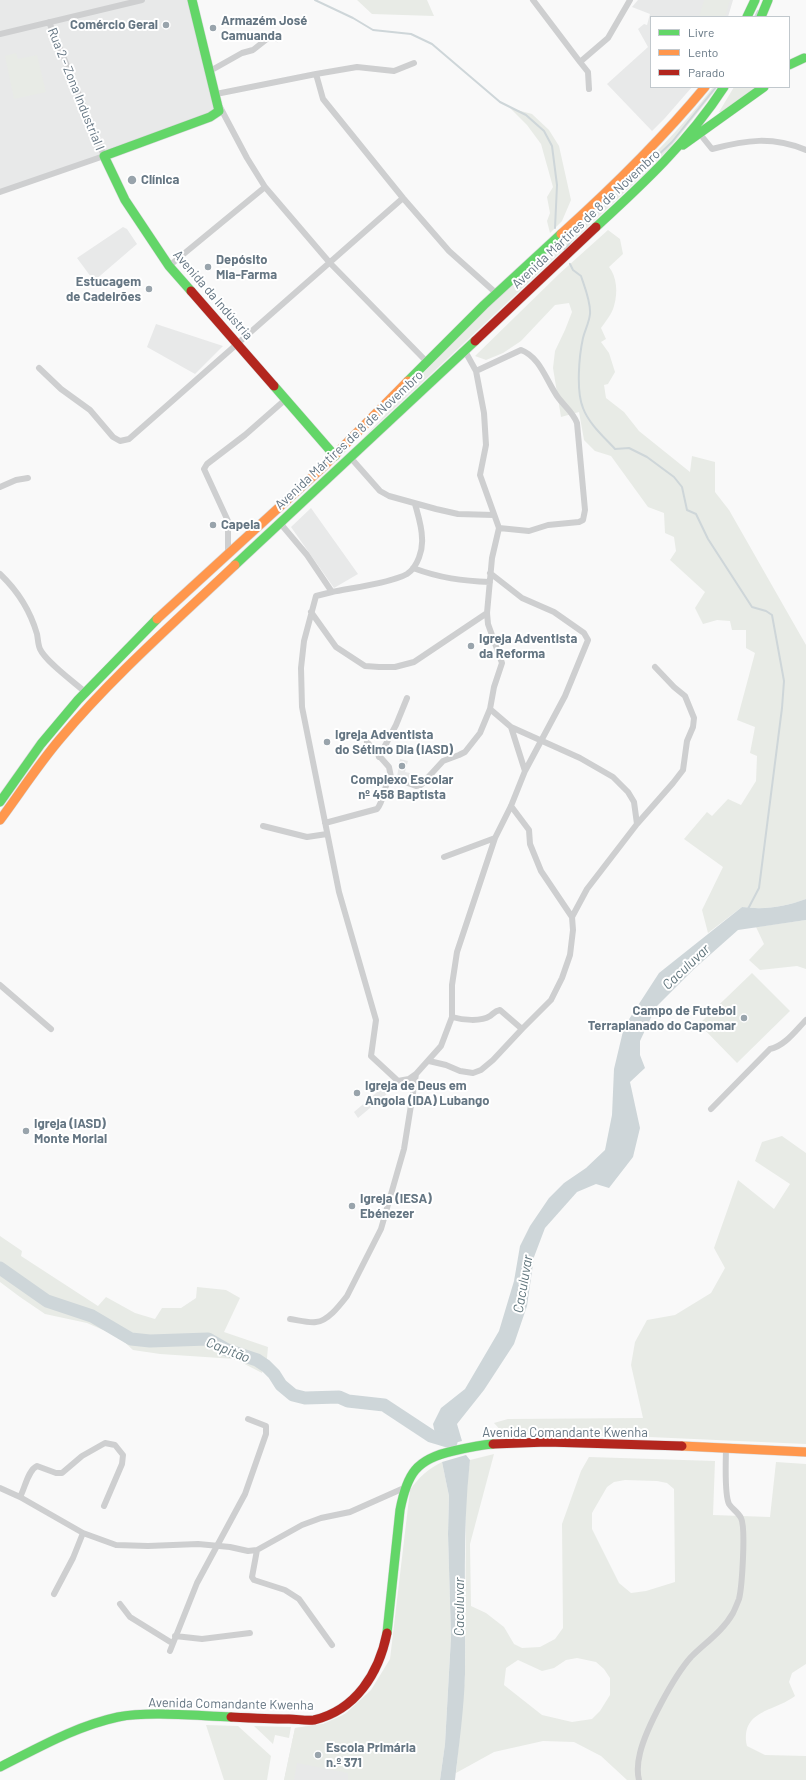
<!DOCTYPE html>
<meta charset="utf-8">
<style>
body{margin:0}
#map{position:relative;width:806px;height:1780px;overflow:hidden;background:#f9f9f9;font-family:Barlow,sans-serif}
canvas{display:block}
.legend{position:absolute;left:650px;top:16px;width:140px;height:72px;box-sizing:border-box;background:#fff;border:1px solid #c1c8cd;margin:0;padding:5px 7px;list-style:none;font-size:12px;color:#657683}
.legend li{display:flex;align-items:center;gap:8px;height:20px}
.legend b{width:20px;border:1px solid #c1c8cd}
</style>
<div id="map">
<canvas width="806" height="1780"></canvas>
<ul class="legend">
<li><b style="height:5px;background:#63d668"></b>Livre</li>
<li><b style="height:5px;background:#ff974d"></b>Lento</li>
<li><b style="height:5px;background:#b3261e"></b>Parado</li>
</ul>
</div>
<script>
const ctx = document.querySelector('canvas').getContext('2d');
ctx.lineJoin = 'round';
function fill(path, color) {
  ctx.fillStyle = color;
  ctx.fill(path, 'evenodd');
}
function stroke(path, color, width, dash) {
  ctx.strokeStyle = color;
  ctx.lineWidth = width;
  ctx.lineCap = dash ? 'butt' : 'round';
  ctx.setLineDash(dash || []);
  ctx.stroke(path);
}
function drawText(font, color, halo, rows, align = 'center') {
  ctx.font = font + ' Barlow,sans-serif';
  ctx.lineWidth = 4;
  ctx.setLineDash([]);
  ctx.textBaseline = 'middle';
  ctx.strokeStyle = halo;
  ctx.fillStyle = color;
  for (const [text, x, y, turn = 0] of rows) {
    ctx.save();
    ctx.translate(x, y);
    ctx.rotate((+turn || 0) * Math.PI / 180);
    ctx.textAlign = isNaN(turn) ? turn : align;
    if (halo) ctx.strokeText(text, 0, 0);
    ctx.fillText(text, 0, 0);
    ctx.restore();
  }
}
fill(new Path2D(`
 M0,0H192L219,111L0,192Z
 M638,0H733L728,17H651V87H692L665,118L652,131L607,84L648,47L638,29L644,24L647,25L650,14L632,7Z
 M123,227L127,229L137,244L94,281L77,258Z
 M156,324L223,346L195,374L147,347Z
 M311,508L358,574L334,588L291,527Z
 M400,759L408,761L405,772L424,776L423,782L397,777Z
 M389,1082L394,1088L358,1118L354,1112Z
 M354,1708L348,1777L373,1780H284L295,1728L323,1724L334,1721Z`), '#e8e9e9');
fill(new Path2D(`
 M357,0H427L434,16L372,14Z
 M704,0H730L725,17H699Z
 M16,53L18,59L37,55L46,92L14,99L5,56Z
 M713,87H718L670,148L644,174L363,438C405,395 444,348 488,306C563,233 649,171 713,87Z
 M734,87H757L721,113L719,112Z
 M510,108L532,114L549,130L559,146L571,200L562,221L550,233L547,221L550,213L547,197L553,187L541,144L527,125Z
 M608,230L620,239L623,254L609,267C617,277 618,293 614,306C612,314 605,322 601,328L606,339L601,342L609,353L615,372L608,384L604,385L606,398L624,412L639,431L690,472L692,456L715,462V492L729,510L806,645V899C784,907 765,910 742,907L708,933L702,910L723,867L684,839L707,812L712,816L728,799L741,805L756,781L757,756L750,753L755,727L737,720L755,653L746,648V630H732L730,621L717,620L703,624L695,608L705,592L670,560L676,551L674,537L665,533L664,513L648,507L611,456L595,451L584,440L579,412L561,417L553,368L555,351L565,330L572,312L569,303L555,305L521,341L503,353L486,360L475,356L559,274Z
 M806,920V969L797,966L760,970L749,960L764,944L756,927Z
 M752,973L790,1011L737,1063L699,1024Z
 M782,1136L806,1153V1444L649,1437L504,1434L494,1423L508,1419L643,1418L631,1365L635,1342L647,1320L675,1315L711,1293L725,1268L714,1248L738,1180L774,1209L790,1184L755,1161L762,1142Z
 M0,1236L22,1251L21,1256L98,1306L106,1297L135,1313L155,1319L162,1308H181L196,1298L197,1287L226,1290L240,1298L224,1332L268,1347L267,1358L262,1373L235,1359L160,1354L133,1350L119,1337L87,1323L45,1314L20,1297L0,1282Z
 M494,1454L470,1544L471,1606L486,1613L504,1627L514,1644L522,1648L540,1647L555,1639L563,1628L562,1524L581,1471L589,1457L715,1461L713,1515L770,1517L776,1462L806,1464V1664L792,1673L789,1682L795,1696C774,1712 740,1710 747,1746L765,1755L806,1756V1780H627L601,1756L574,1742L543,1741L494,1752L456,1773L465,1675L466,1492L470,1460ZM625,1480L657,1481L667,1483L674,1489L675,1582L646,1591L631,1593L619,1583L592,1529V1513L607,1487L614,1482ZM577,1658L596,1662L604,1669L610,1678V1695L600,1711L592,1719L572,1722L542,1715L504,1685L506,1668L518,1660L542,1671L554,1668L566,1660Z
 M442,1462L449,1496L448,1534L451,1637L445,1744L440,1780H348V1773L297,1763L294,1780H284L295,1728L323,1724L345,1714L371,1690L390,1659L410,1490C419,1477 428,1469 442,1462Z
 M206,1725L238,1726L271,1756L267,1780H224Z
 M254,1726L291,1727L289,1738L275,1735L273,1744Z`), '#e8ebe6');
fill(new Path2D(`
 M806,899V920L738,930L694,969L656,1007L640,1041V1055L645,1068L630,1082L640,1128L633,1157L609,1188L596,1184L577,1192L545,1228L534,1257L527,1306L514,1344L484,1390L457,1424L462,1441L443,1446L437,1443L433,1424L441,1408L465,1389L499,1331L514,1281L520,1246L530,1226L549,1198L564,1183L586,1168L605,1150L612,1115L614,1069L624,1027L659,973L742,907C765,910 784,907 806,899Z
 M466,1455L470,1460C462,1531 466,1603 465,1674C464,1709 459,1745 455,1780H440L445,1744L451,1637L448,1534L449,1496L442,1462Z`), '#ced6d9');
stroke(new Path2D(`
 M315,0L353,18L373,30L411,34L432,44L500,102L526,115L544,131L552,146L557,185L555,228
 M755,17L758,11
 M561,241L565,250
 M565,250L576,233L672,142L716,87
 M570,264L573,270L581,276C585,288 591,302 590,314C589,323 585,330 583,338C579,356 576,391 583,408C589,424 604,437 615,449L629,448L647,457L674,477L682,487L687,510L696,514L708,539L752,607L766,611L772,615L784,681L782,708L759,888L748,909`), '#ced6d9', 2);
stroke(new Path2D(`
 M0,1268L47,1301L92,1316L131,1339L150,1341L208,1339L227,1350L257,1360L266,1366L274,1374L281,1385L293,1395L305,1398L339,1397L348,1401L384,1405L431,1436L451,1442`), '#ced6d9', 13);
const fast = new Path2D(`
 M747,17L755,0
 M761,17L768,0
 M789,65L804,58
 M683,145L764,87
 M596,227C643,184 689,141 724,87
 M191,291L169,266L125,200L104,156L210,117L219,111L192,0
 M408,381L484,305L561,234
 M274,386L335,456
 M235,565L475,341
 M0,802L41,744L78,700L157,619
 M387,1633L400,1510C407,1474 416,1459 453,1451C466,1448 479,1445 493,1444
 M0,1767C38,1748 76,1726 118,1717C149,1711 198,1716 231,1717`);
const slow = new Path2D(`
 M561,234C612,188 661,140 705,87
 M157,619L322,468L408,381
 M0,820C20,793 38,765 60,739C113,676 175,622 235,565
 M682,1446L806,1452`);
const jam = new Path2D(`
 M191,291L274,386
 M475,341L596,227
 M493,1444L547,1442L682,1446
 M231,1717C250,1718 270,1719 289,1719C297,1719 306,1721 314,1720C356,1710 379,1673 387,1633`);
stroke(fast, '#d5d6d7', 10);
stroke(slow, '#d5d6d7', 10);
stroke(jam, '#d5d6d7', 10);
stroke(new Path2D(`
 M533,0L580,62
 M0,34L142,0
 M210,71L242,53L253,50L272,35L277,39
 M316,74L357,67L394,71L414,63
 M589,89L588,72L580,62L608,38L630,0
 M216,94L316,74L323,99L403,198L449,251L496,293
 M220,107L247,158L265,187L330,263L427,362
 M700,134L712,149C746,140 772,136 806,150
 M0,192L104,156L49,22
 M169,266L265,187
 M465,351L476,371L484,413L486,445L480,475L499,528L492,558L487,613L488,624L502,663L494,687L490,709L511,727L580,758L613,777L628,792L634,802L637,824
 M39,368L61,389L90,410L113,437L120,441L129,439L403,198
 M476,371L521,350C540,357 546,380 557,396C564,406 573,412 577,423L585,510L583,520L579,522L548,525L529,531L499,528
 M350,457L380,491L389,496L436,509L458,514L494,515
 M0,487L16,480L28,478
 M280,523L307,555L332,592L316,596L304,641L301,668L302,707L339,892L376,1020L371,1056L398,1081L409,1079L416,1074L441,1046L452,1017V985L457,952L495,838L511,806L525,771L565,696L588,640L584,633L554,612L522,598L490,573
 M228,554V521L204,469L207,464L245,435L286,399
 M413,568C440,578 462,581 490,582
 M0,574C18,591 30,610 37,634C38,639 38,645 40,649C46,662 74,682 85,692
 M332,592C351,588 391,583 407,574C418,567 423,549 422,538C422,527 418,515 415,504
 M311,612L336,647L365,666L379,667H395L414,662L487,613
 M511,727L525,771
 M367,742L389,767L391,777
 M379,757L396,725L407,698
 M325,823L377,809C385,800 383,785 391,777L416,786L421,785L443,761L459,755L465,752L480,733L490,709
 M263,826L307,837L327,834
 M444,857L495,838
 M572,917L587,889L637,824L673,783L683,770L687,741L693,727L694,718L685,696L674,687L655,667
 M0,985L51,1029
 M452,1017C462,1020 481,1022 490,1016C494,1013 495,1011 500,1010L522,1029
 M429,1061L446,1065L460,1071L473,1073L481,1070L493,1060L522,1029L551,1000L562,978L570,955L573,930L572,917L541,871L530,844L529,830L511,806
 M711,1109L770,1049C785,1046 796,1030 806,1020
 M290,1319C298,1320 308,1323 316,1322C328,1321 340,1305 347,1296L381,1229L404,1149L416,1074
 M0,1488L20,1497L83,1533L116,1545L148,1546L198,1544L230,1547L248,1551L257,1550L302,1525L321,1518L350,1512L404,1488
 M20,1497C25,1488 28,1470 37,1466L56,1473H62L82,1456L105,1443L115,1445L123,1455L122,1464L104,1506
 M257,1550L252,1577L254,1580L285,1590L299,1599L332,1645
 M54,1594L73,1558L83,1533
 M120,1604L130,1617L172,1643
 M175,1636L202,1639L250,1633
 M170,1651L197,1583L245,1494L266,1434V1426L248,1419
 M639,1780C637,1772 638,1761 640,1753C646,1728 674,1676 691,1657C705,1643 723,1631 733,1613C735,1609 737,1604 739,1599C742,1587 746,1528 741,1518C738,1512 732,1509 729,1504C724,1494 726,1460 726,1447`), '#cecfd0', 6);
stroke(fast, '#63d668', 9);
stroke(slow, '#ff974d', 9);
stroke(jam, '#b3261e', 9);
for (const [x, y, r, color] of [
 [166,25,4,"#99a4ac"],
 [213,28,4,"#99a4ac"],
 [132,180,5,"#99a4ac"],
 [208,267,4,"#99a4ac"],
 [149,289,4,"#99a4ac"],
 [213,525,4,"#99a4ac"],
 [471,646,4,"#99a4ac"],
 [327,742,4,"#99a4ac"],
 [402,766,4,"#99a4ac"],
 [744,1018,4,"#99a4ac"],
 [357,1093,4,"#99a4ac"],
 [26,1131,4,"#99a4ac"],
 [352,1206,4,"#99a4ac"],
 [318,1755,4,"#99a4ac"]
]) {
  const dot = new Path2D();
  dot.arc(x, y, r, 0, 2 * Math.PI);
  ctx.fillStyle = color;
  ctx.fill(dot);
  stroke(dot, '#fff', 1.5);
}
drawText('bold 13px', '#657683', '#fff', [
 ["Armazém José",221,21],
 ["Camuanda",221,36],
 ["Comércio Geral",158,25,"right"],
 ["Clínica",141,180],
 ["Depósito",216,260],
 ["Mia-Farma",216,275],
 ["Estucagem",141,282,"right"],
 ["de Cadeirões",141,297,"right"],
 ["Capela",221,525],
 ["Igreja Adventista",479,639],
 ["da Reforma",479,654],
 ["Igreja Adventista",335,735],
 ["do Sétimo Dia (IASD)",335,750],
 ["Complexo Escolar",402,780,"center"],
 ["nº 458 Baptista",402,795,"center"],
 ["Campo de Futebol",736,1011,"right"],
 ["Terraplanado do Capomar",736,1026,"right"],
 ["Igreja de Deus em",365,1086],
 ["Angola (IDA) Lubango",365,1101],
 ["Igreja (IASD)",34,1124],
 ["Monte Morial",34,1139],
 ["Igreja (IESA)",360,1199],
 ["Ebénezer",360,1214],
 ["Escola Primária",326,1748],
 ["n.º 371",326,1763]
], 'left');
drawText('13px', '#657683', '#fff', [
 ["Rua 2 - Zona Industrial I",76,89,68],
 ["Avenida Mártires de 8 de Novembro",586,219,-43],
 ["Avenida da Indústria",213,295,49],
 ["Avenida Mártires de 8 de Novembro",349,440,-43],
 ["Avenida Comandante Kwenha",565,1433],
 ["Avenida Comandante Kwenha",231,1704,1]
]);
drawText('italic 14px', '#60757c', '#fff', [
 ["Caculuvar",686,967,-43],
 ["Caculuvar",523,1284,-80],
 ["Capitão",228,1350,22],
 ["Caculuvar",459,1607,-90]
]);
</script>
